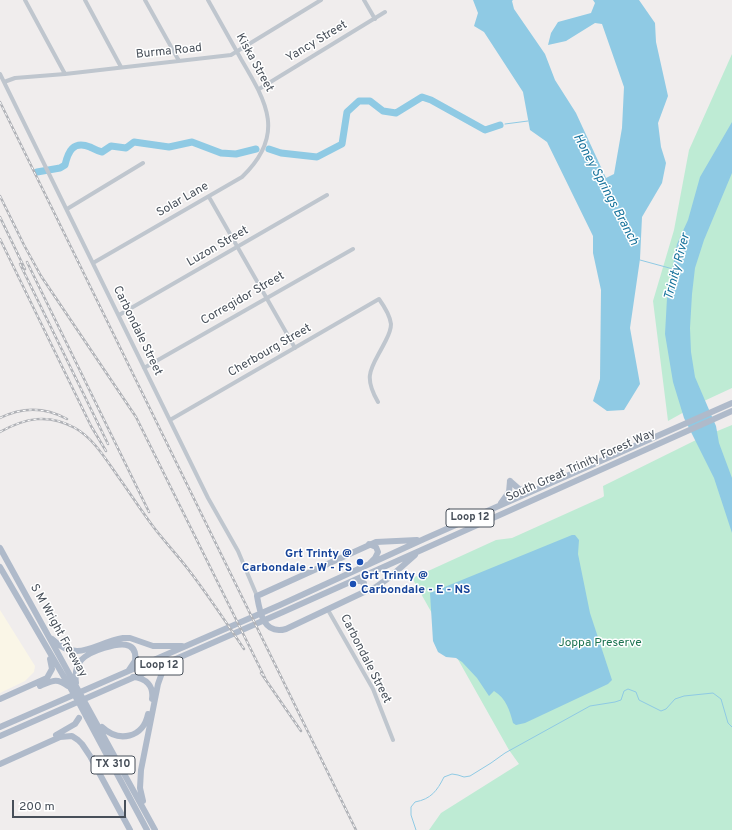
<!DOCTYPE html>
<style>
body{margin:0}
#map{position:relative;width:732px;height:830px;overflow:hidden;background:#f0eded;font-family:Overpass,sans-serif}
canvas{display:block}
.scale{position:absolute;left:12px;top:800px;width:114px;height:18px;box-sizing:border-box;border:2px solid #474f59;border-top:0;padding-left:5px;font-size:12px;line-height:14px;white-space:nowrap;color:#474f59;-webkit-text-stroke:3px #fff;paint-order:stroke}
</style>
<div id="map">
<canvas width="732" height="830"></canvas>
<div class="scale">200 m</div>
</div>
<script>
const ctx = document.querySelector('canvas').getContext('2d');
ctx.lineJoin = 'round';
function fill(path, color) {
  ctx.fillStyle = color;
  ctx.fill(path, 'evenodd');
}
function stroke(path, color, width, dash) {
  ctx.strokeStyle = color;
  ctx.lineWidth = width;
  ctx.lineCap = dash ? 'butt' : 'round';
  ctx.setLineDash(dash || []);
  ctx.stroke(path);
}
function drawText(font, color, halo, rows, align = 'center') {
  ctx.font = font + ' Overpass,sans-serif';
  ctx.lineWidth = 3;
  ctx.setLineDash([]);
  ctx.textBaseline = 'middle';
  ctx.strokeStyle = halo;
  ctx.fillStyle = color;
  for (const [text, x, y, turn = 0] of rows) {
    ctx.save();
    ctx.translate(x, y);
    ctx.rotate((+turn || 0) * Math.PI / 180);
    ctx.textAlign = isNaN(turn) ? turn : align;
    if (halo) ctx.strokeText(text, 0, 0);
    ctx.fillText(text, 0, 0);
    ctx.restore();
  }
}
fill(new Path2D(`
 M0,610L35,666L34,672L25,681L0,693Z`), '#faf6e7');
fill(new Path2D(`
 M732,54V388L704,401L668,421L653,301L674,230L689,150Z
 M732,425V830H429L441,813L519,764L509,750L411,576L414,575L415,577L496,540L512,538L603,497L604,496L603,486L698,439Z`), '#beebd4');
fill(new Path2D(`
 M473,0H513L512,1L514,9L545,54L555,80L576,113L606,178L614,174L622,128L624,87L602,24L595,23L566,41L548,45L551,33L558,22L591,13L595,3L593,0H639L655,23L656,42L668,96L658,123L661,147L666,163L662,183L642,217L640,259L630,328L640,384L624,410L607,411L593,401L600,379L601,290L593,253V236L547,142L530,130L523,92L484,32L474,26L478,13Z
 M732,122V173L704,240L695,268L692,294L690,328L691,352L695,377L716,426L719,443L732,478V533L714,478L684,418L673,382L665,334L667,298L677,244L688,220L700,177Z
 M572,535H575L579,540L578,554L590,613L612,680L608,684L525,723L516,725L513,723C510,711 506,698 494,691L489,696L477,678L462,662L456,658L446,657L438,652L433,641L430,593Z`), '#8fcae4');
stroke(new Path2D(`
 M505,124L528,121
 M640,260L673,269
 M416,830L411,815V807L415,802C431,799 437,791 444,777L452,774L458,775L464,777L470,776L491,763L505,753L590,706L615,702L621,700L624,691L628,689L636,692L639,700L661,711L666,709L675,699L684,696L713,693L721,699L728,723L732,727`), '#8fcae4', 1);
stroke(new Path2D(`
 M269,149L281,153L317,157L342,144L347,112L359,101H370L383,111L396,113L422,97L431,100L485,130L500,125
 M37,172L60,168L65,165C68,152 73,140 90,147C94,149 97,151 102,152L111,146L126,148L134,142L169,147L192,142L221,153L236,154L256,149`), '#8fcae4', 7);
stroke(new Path2D(`
 M25,0L65,74
 M85,0L121,67
 M145,0L179,61
 M364,0L375,19
 M0,74L208,498L238,551L257,596
 M4,82L15,78L65,74L231,55L321,0
 M259,89L385,12
 M209,197L295,348
 M67,209L143,163
 M93,263L242,177C286,135 267,103 241,59C230,39 219,20 208,0
 M119,315L327,195
 M144,368L353,249
 M170,420L379,299C384,306 390,315 391,324C391,331 388,336 385,342C372,368 362,374 378,402
 M328,610L373,689L393,740`), '#bfc6ce', 4);
stroke(new Path2D(`
 M510,481L519,489L532,491
 M501,503L509,492L510,481
 M369,544L376,547L378,552L375,558L370,563
 M0,548L155,830
 M415,555L390,577L376,587L362,593L286,629C264,635 260,614 257,596L376,542L417,540
 M0,567L78,701L147,830
 M354,581H361L364,583V589L362,593
 M52,639C78,664 94,643 123,638H130L153,646H182
 M133,677C146,678 154,686 152,699
 M76,683C73,661 85,654 104,648C117,644 138,639 135,661L129,670
 M40,686C52,681 56,677 68,686
 M0,699L47,678L52,669L50,659
 M0,727L280,605L424,539L732,403
 M102,727C119,743 143,738 148,714
 M56,735L75,724L79,718
 M0,736L283,612L732,411
 M0,764L60,737L72,736L78,740L82,744L90,756L130,830
 M143,801L140,788L141,770L158,684L163,670L169,663`), '#afbaca', 6);
const rail = new Path2D(`
 M0,102L356,830
 M0,196L24,245L41,276L136,417L265,678
 M0,217L25,269
 M0,239L91,426L106,451
 M27,262L149,512
 M20,264L108,444
 M0,418C22,407 45,407 67,419
 M0,432C25,418 48,413 75,428C93,438 105,458 117,475C130,493 142,512 155,529C166,543 178,556 188,569C208,595 226,622 244,649
 M261,673L301,731`);
stroke(rail, '#b0b2b7', 2.5);
stroke(rail, '#fff', 1, [3]);
for (const [x, y, r, color] of [
 [360,562,4,"#1a4fb4"],
 [353,584,4,"#1a4fb4"]
]) {
  const dot = new Path2D();
  dot.arc(x, y, r, 0, 2 * Math.PI);
  ctx.fillStyle = color;
  ctx.fill(dot);
  stroke(dot, '#fff', 1.5);
}
for (const [x, y, w] of [
 [470,518,48],
 [159,666,48],
 [113,765,44]
]) {
  const box = new Path2D();
  box.roundRect(x - w / 2, y - 9, w, 18, 3);
  ctx.fillStyle = '#fff';
  ctx.fill(box);
  stroke(box, '#474f59', 1);
}
drawText('bold 11px', '#474f59', null, [
 ["Loop 12",470,518],
 ["Loop 12",159,666],
 ["TX 310",113,765]
]);
drawText('12px', '#474f59', '#fff', [
 ["Yancy Street",317,42,-31],
 ["Burma Road",169,52,-6],
 ["Kiska Street",254,63,61],
 ["Solar Lane",183,200,-30],
 ["Luzon Street",218,247,-30],
 ["Corregidor Street",243,299,-30],
 ["Carbondale Street",137,331,64],
 ["Cherbourg Street",270,351,-30],
 ["South Great Trinity Forest Way",581,466,-24],
 ["S M Wright Freeway",58,631,61],
 ["Carbondale Street",365,659,63]
]);
drawText('bold 12px', '#164399', '#fff', [
 ["Grt Trinty @",352,555],
 ["Carbondale - W - FS",352,569],
 ["Grt Trinty @",361,577,"left"],
 ["Carbondale - E - NS",361,591,"left"]
], 'right');
drawText('12px', '#1e7452', '#fff', [
 ["Joppa Preserve",600,644]
]);
drawText('italic 13px', '#17739c', '#fff', [
 ["Honey Springs Branch",605,190,62],
 ["Trinity River",678,267,-75]
]);
</script>
